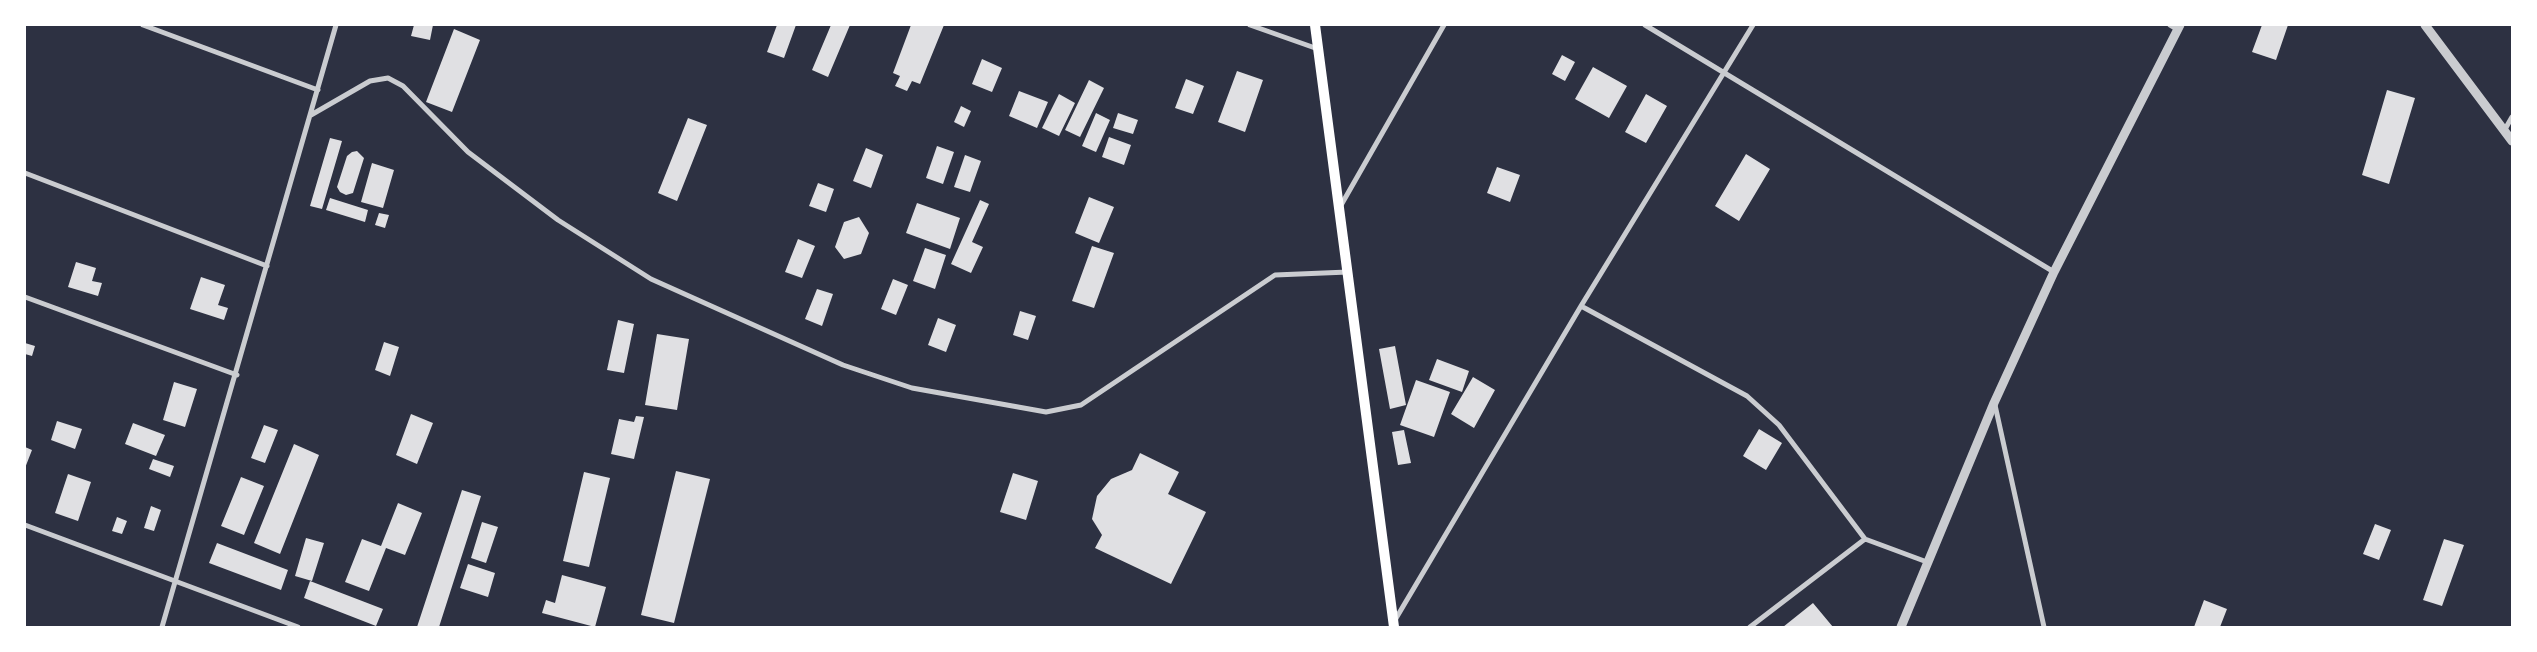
<!DOCTYPE html>
<style>
body{margin:0}
#map{position:relative;width:2537px;height:652px;overflow:hidden;background:#2d3142;font-family:"DejaVu Sans",sans-serif}
canvas{display:block}
.frame{position:absolute;inset:0;border:26px solid #fff;pointer-events:none}
</style>
<div id="map">
<canvas width="2537" height="652"></canvas>
<div class="frame"></div>
</div>
<script>
const ctx = document.querySelector('canvas').getContext('2d');
ctx.lineJoin = 'round';
function fill(path, color) {
  ctx.fillStyle = color;
  ctx.fill(path, 'evenodd');
}
function stroke(path, color, width, dash) {
  ctx.strokeStyle = color;
  ctx.lineWidth = width;
  ctx.lineCap = dash ? 'butt' : 'round';
  ctx.setLineDash(dash || []);
  ctx.stroke(path);
}
fill(new Path2D(`
 M414,25H433L430,40L411,36Z
 M777,25H796L784,58L767,52Z
 M831,25H850L828,77L812,70Z
 M911,25H944L920,84L912,81L907,91L895,86L900,76L893,73Z
 M2262,25H2288L2276,60L2252,52Z
 M454,29L480,40L452,112L426,102Z
 M1562,55L1575,62L1565,81L1552,74Z
 M982,59L1002,68L992,92L972,84Z
 M1593,67L1627,86L1609,118L1575,99Z
 M1237,71L1263,80L1245,132L1218,122Z
 M1186,79L1204,86L1193,114L1175,108Z
 M1089,80L1104,88L1080,137L1065,130Z
 M2387,90L2415,98L2389,184L2362,175Z
 M1019,91L1048,102L1037,128L1009,116Z
 M1059,94L1075,103L1059,136L1042,128Z
 M1646,94L1667,106L1646,143L1625,132Z
 M961,106L971,111L964,127L954,122Z
 M1096,113L1110,120L1096,152L1082,146Z
 M1118,113L1138,120L1133,134L1113,128Z
 M688,118L707,125L677,201L658,193Z
 M1109,137L1131,145L1124,165L1102,157Z
 M330,138L342,141L322,209L310,206Z
 M937,146L954,152L943,184L926,178Z
 M866,148L883,155L871,188L853,181Z
 M357,151L364,158L353,193L346,195L340,192L337,187L347,156L352,152Z
 M1746,154L1770,169L1739,221L1715,206Z
 M965,155L981,161L970,192L954,187Z
 M372,163L394,170L383,208L361,202Z
 M1497,167L1520,175L1510,202L1487,193Z
 M818,183L834,189L826,212L809,206Z
 M1089,197L1114,207L1099,243L1075,233Z
 M330,198L368,210L365,222L326,210Z
 M980,200L989,204L972,242L983,247L971,273L951,264Z
 M917,203L960,218L950,249L906,233Z
 M379,213L389,215L385,228L375,225Z
 M859,217L869,233L861,254L844,259L835,247L844,222Z
 M798,239L815,246L802,278L785,272Z
 M1092,246L1114,253L1094,308L1072,301Z
 M925,248L946,255L935,289L913,281Z
 M76,262L96,268L92,281L102,283L98,296L68,287Z
 M201,277L225,285L218,305L228,308L224,320L190,309Z
 M893,279L908,285L896,315L881,309Z
 M817,289L833,294L822,326L805,319Z
 M1020,311L1036,316L1028,340L1013,335Z
 M938,318L956,325L946,352L928,345Z
 M618,320L634,324L624,373L607,370Z
 M657,334L689,339L677,410L645,405Z
 M384,342L399,347L390,376L375,370Z
 M25,343L35,346L32,356L25,354Z
 M1395,346L1406,405L1390,409L1379,349Z
 M1437,359L1469,371L1462,392L1429,380Z
 M1473,377L1495,390L1474,428L1451,414Z
 M1416,380L1450,392L1434,437L1400,425Z
 M174,382L197,389L185,427L163,420Z
 M411,414L433,423L417,464L396,455Z
 M636,416L644,417L634,459L611,454L619,419L634,422Z
 M57,421L82,429L75,449L51,440Z
 M133,423L165,435L156,456L125,444Z
 M264,425L278,430L265,463L251,458Z
 M1759,429L1782,443L1766,470L1743,456Z
 M1404,430L1411,463L1398,465L1392,432Z
 M294,444L319,455L280,554L254,543Z
 M25,447L32,450L25,468Z
 M1140,453L1179,472L1168,494L1206,512L1171,584L1095,548L1102,535L1092,519L1097,496L1111,479L1132,470Z
 M153,459L174,466L170,477L149,469Z
 M676,471L710,479L674,623L641,615Z
 M584,472L610,478L589,567L563,561Z
 M1013,473L1038,481L1026,520L1000,512Z
 M68,474L91,482L78,521L55,513Z
 M241,477L264,486L244,535L221,526Z
 M462,490L481,496L439,627H417Z
 M398,503L422,513L405,555L386,548L369,591L345,582L362,539L381,546Z
 M151,506L161,510L154,531L144,528Z
 M117,517L127,521L122,534L112,531Z
 M482,522L498,527L486,563L471,558Z
 M2375,524L2391,530L2379,560L2363,554Z
 M306,538L324,543L312,581L295,576Z
 M2444,539L2464,545L2442,606L2423,600Z
 M217,543L288,570L281,590L209,563Z
 M468,564L495,573L488,597L460,588Z
 M562,575L606,587L595,627L542,613L546,600L555,603Z
 M310,581L383,609L376,626L304,598Z
 M2204,600L2227,609L2220,627H2194Z
 M1813,603L1833,627H1783Z`), '#e0e0e3');
stroke(new Path2D(`
 M143,25L318,90
 M1250,25L1318,49
 M1645,25L2054,272
 M2170,25L2177,29
 M311,115L370,81L388,78L403,86L468,152L558,220L651,279L843,365L912,388L1046,412L1081,405L1275,275L1348,272
 M2504,131L2512,117
 M25,173L267,266
 M1340,207L1444,25
 M25,297L237,375
 M1581,306L1747,396L1779,425L1865,539
 M1995,405L2044,627
 M25,525L298,627
 M1395,620L1581,306L1753,25
 M162,627L336,25
 M1750,627L1865,539L1927,562`), '#caccd0', 5);
stroke(new Path2D(`
 M2425,25L2512,141
 M1901,627L1994,403L2054,272L2180,25`), '#caccd0', 9);
stroke(new Path2D(`
 M1315,25L1394,627`), '#fff', 10);
</script>
